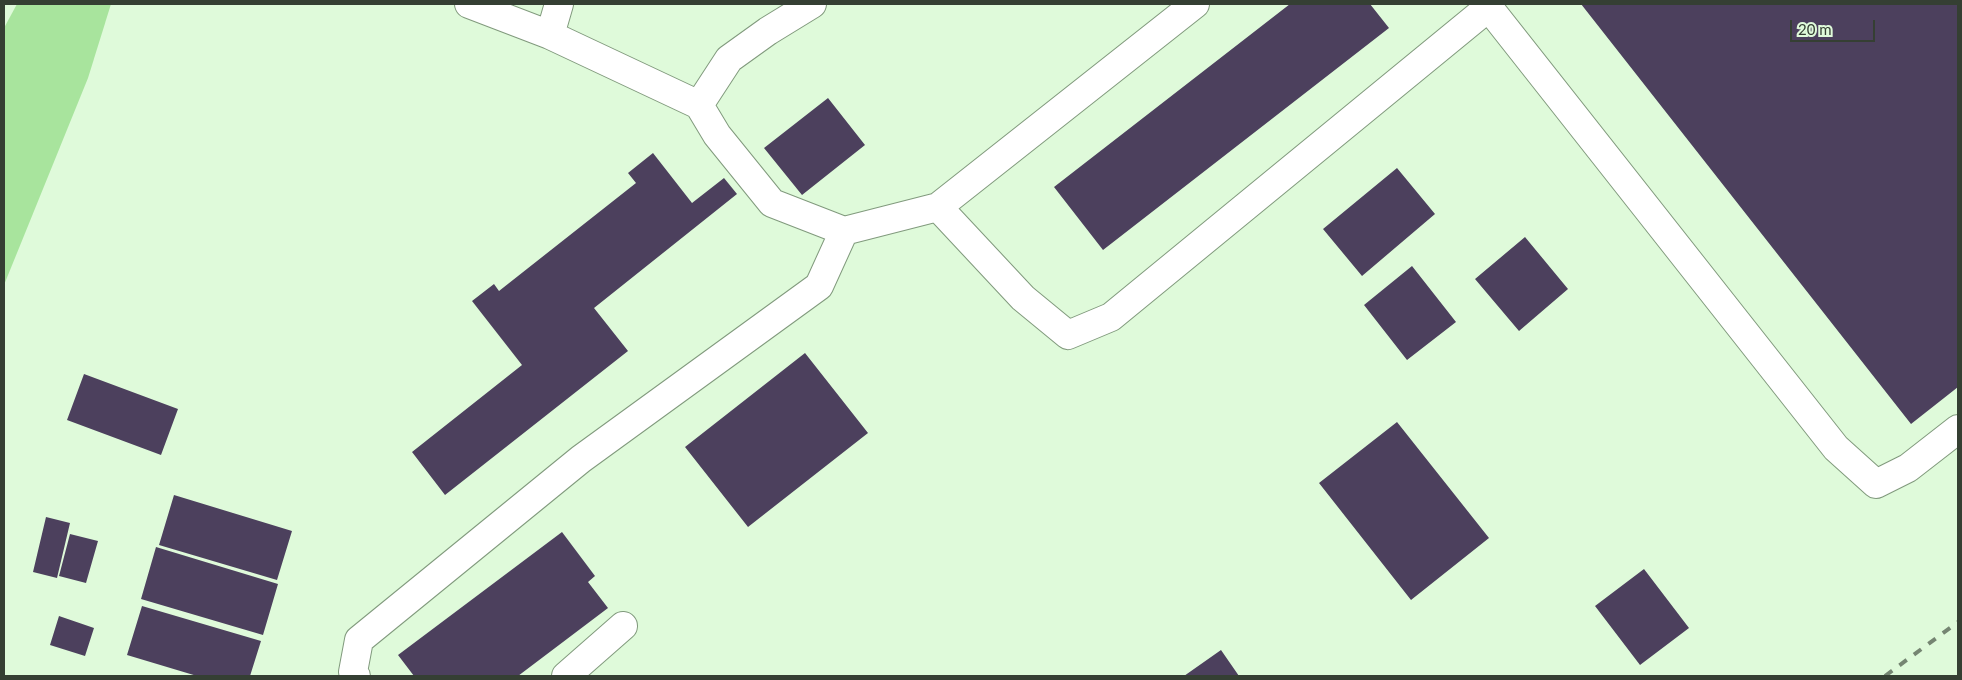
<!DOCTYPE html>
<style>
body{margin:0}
#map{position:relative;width:1962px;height:680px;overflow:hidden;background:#dffada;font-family:Lato,sans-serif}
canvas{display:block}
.frame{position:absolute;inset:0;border:5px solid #353f33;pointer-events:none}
.scale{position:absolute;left:1790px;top:20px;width:85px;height:22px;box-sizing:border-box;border:2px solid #353f33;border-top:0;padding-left:6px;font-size:15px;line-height:18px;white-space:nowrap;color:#353f33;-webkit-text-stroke:4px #dffada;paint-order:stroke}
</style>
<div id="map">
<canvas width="1962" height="680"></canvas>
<div class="frame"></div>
<div class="scale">20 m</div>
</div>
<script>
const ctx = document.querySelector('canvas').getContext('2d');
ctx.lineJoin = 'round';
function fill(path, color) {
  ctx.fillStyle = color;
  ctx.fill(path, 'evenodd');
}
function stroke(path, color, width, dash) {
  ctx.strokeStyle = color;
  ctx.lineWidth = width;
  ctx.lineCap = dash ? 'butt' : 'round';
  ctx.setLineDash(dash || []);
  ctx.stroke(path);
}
fill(new Path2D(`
 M17,4H111L88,78L4,285V28Z`), '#a8e49d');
fill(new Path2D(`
 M1290,4H1370L1389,28L1103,250L1054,187Z
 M1581,4H1958V387L1911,424Z
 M828,98L865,145L802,195L764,148Z
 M653,153L692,203L724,178L737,194L594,308L628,351L445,495L412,452L522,365L472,301L494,284L499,291L636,183L628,173Z
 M1397,168L1435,214L1362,276L1323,229Z
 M1525,237L1568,289L1519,331L1475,279Z
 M1412,266L1456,322L1407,360L1364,305Z
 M805,353L868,433L748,527L685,447Z
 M84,374L178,409L161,455L67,420Z
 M1397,422L1489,538L1411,600L1319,483Z
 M174,495L292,531L277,580L159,545Z
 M46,517L70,523L57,578L33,572Z
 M562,532L595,576L588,582L608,608L518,676H414L398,655Z
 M70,534L98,541L86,583L59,576Z
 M156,547L278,584L263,635L141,599Z
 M1644,569L1689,628L1640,665L1595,606Z
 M142,606L261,641L250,676H197L127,655Z
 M59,616L94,628L85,656L50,645Z
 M1221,650L1239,676H1184Z`), '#4c405d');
const minor = new Path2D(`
 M469,4L550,35L699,105L717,135L772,203L844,231L938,207L1195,4
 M1486,4L1836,448L1876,484L1908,468L1958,429
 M550,35L559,4
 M699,105L729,59L768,31L812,4
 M938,207L1023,298L1068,335L1111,317L1489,7
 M356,676L353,672L359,640L581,459L819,286L844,231
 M566,676L623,626`);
stroke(minor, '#819a7d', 30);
stroke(minor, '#fff', 28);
stroke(new Path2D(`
 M1885,676L1958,622`), '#758572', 4, [9, 9]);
</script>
